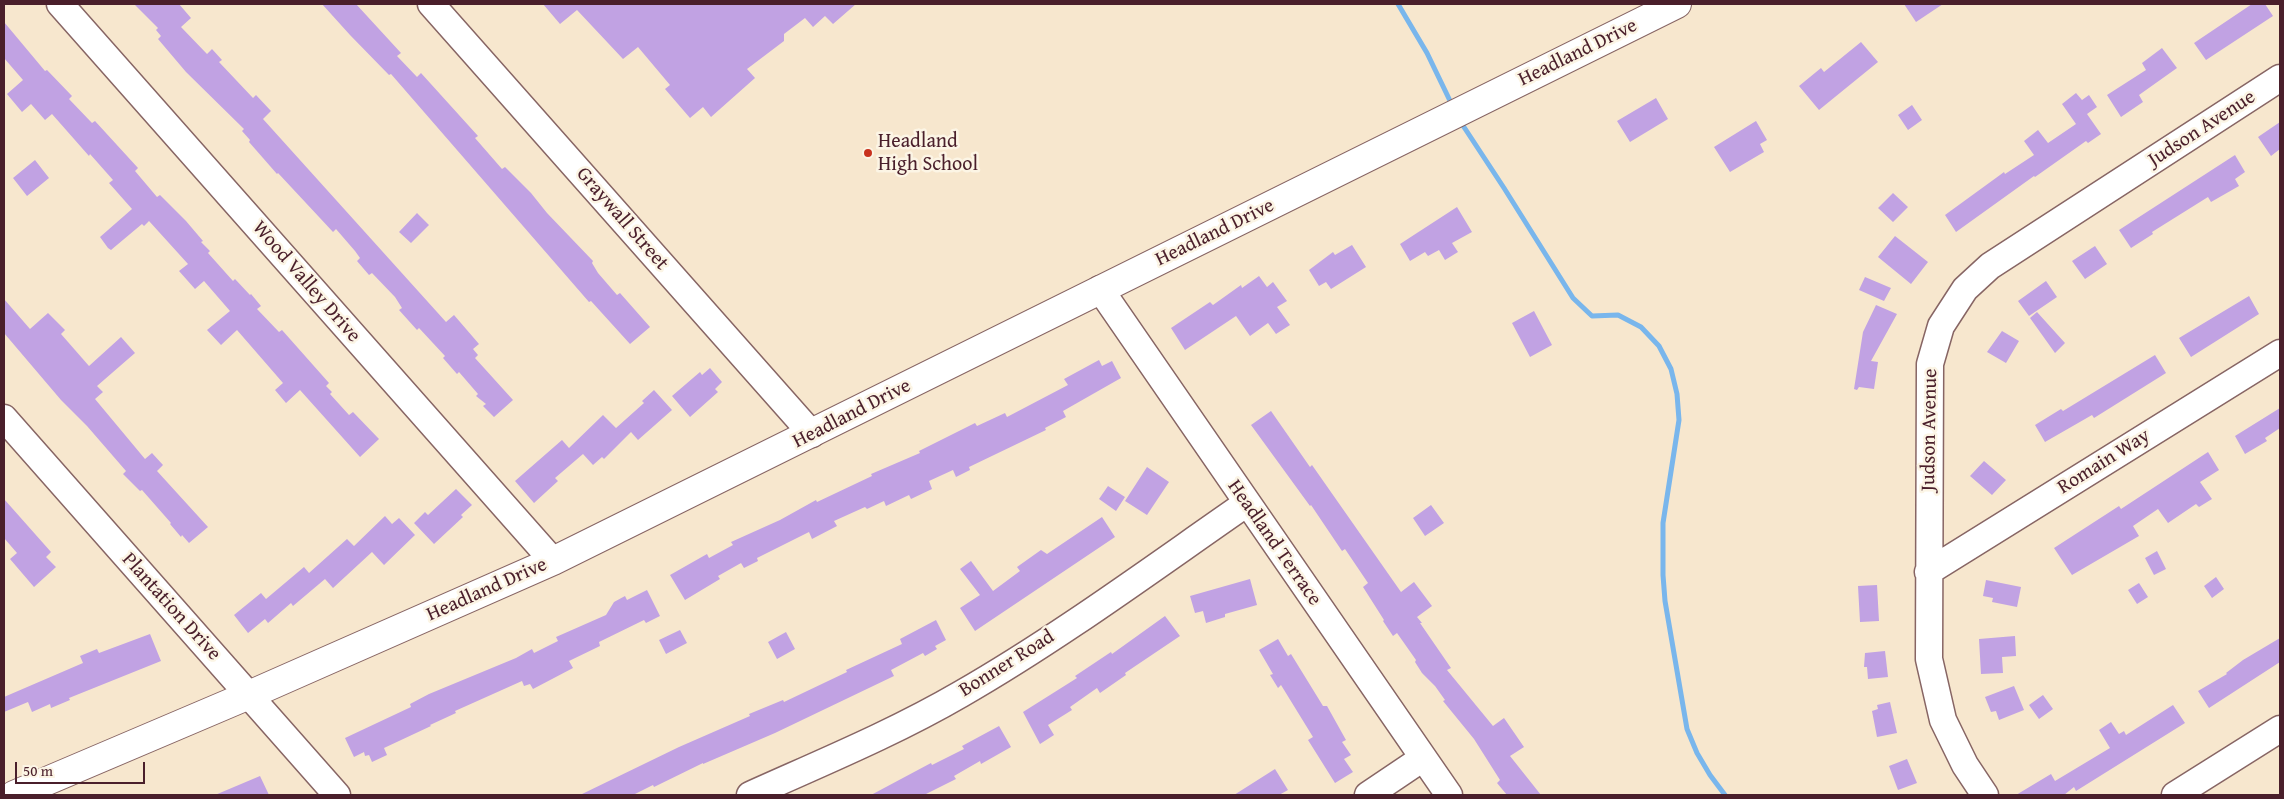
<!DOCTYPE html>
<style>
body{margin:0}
#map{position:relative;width:2284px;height:799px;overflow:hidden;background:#f7e7ce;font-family:"Gentium Book Plus",serif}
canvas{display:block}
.frame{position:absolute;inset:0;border:5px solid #4a1f2b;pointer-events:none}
.scale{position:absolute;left:15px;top:762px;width:130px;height:22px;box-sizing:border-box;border:2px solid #4a1f2b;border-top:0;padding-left:6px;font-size:15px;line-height:18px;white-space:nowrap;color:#4a1f2b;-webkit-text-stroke:4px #fcf5e5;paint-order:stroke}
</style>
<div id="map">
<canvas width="2284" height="799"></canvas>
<div class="frame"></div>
<div class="scale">50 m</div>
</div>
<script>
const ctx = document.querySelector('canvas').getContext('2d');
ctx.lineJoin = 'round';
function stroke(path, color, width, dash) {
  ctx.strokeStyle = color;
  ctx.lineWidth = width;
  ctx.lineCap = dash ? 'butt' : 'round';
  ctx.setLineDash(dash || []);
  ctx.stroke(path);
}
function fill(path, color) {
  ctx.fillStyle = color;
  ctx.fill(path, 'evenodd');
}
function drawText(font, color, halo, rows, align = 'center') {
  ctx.font = font + ' "Gentium Book Plus",serif';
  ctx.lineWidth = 5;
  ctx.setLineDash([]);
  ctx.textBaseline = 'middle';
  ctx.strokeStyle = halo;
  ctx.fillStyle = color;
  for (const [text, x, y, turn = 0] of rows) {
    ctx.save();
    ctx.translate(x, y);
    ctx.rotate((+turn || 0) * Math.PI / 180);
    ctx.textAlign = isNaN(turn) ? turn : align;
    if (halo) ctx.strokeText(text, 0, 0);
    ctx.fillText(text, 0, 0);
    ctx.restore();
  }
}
stroke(new Path2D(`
 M1398,4L1427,53L1453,107
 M1460,121L1504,188L1573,298L1592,316L1618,315L1641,327L1659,346L1671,369L1677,394L1679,420L1663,523V575L1665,601L1687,729L1697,753L1710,775L1725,795`), '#79b6ec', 5);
fill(new Path2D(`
 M134,4H179L191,18L181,27L207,54L212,49L222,60L219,62L253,98L256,95L271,111L263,119L446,322L454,315L479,344L473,349L478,355L475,358L513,400L494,417L483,406L486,404L476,396L478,394L459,372L457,374L443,358L445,356L419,328L417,330L399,310L402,308L395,297L372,273L369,275L357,261L360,258L355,251L336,229L333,232L278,173L277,174L249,142L250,140L242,131L244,129L186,72L158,39L161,36L156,30L158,28Z
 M322,4H356L401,53L397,56L417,77L421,73L478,136L475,138L502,169L505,167L531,193L547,213L593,261L592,263L598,273L617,295L620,293L650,327L630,344L591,301L589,302L391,74L389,75L350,35Z
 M543,4H856L833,24L825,16L813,27L805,18L784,34V41L747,69L755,78L711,117L703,107L690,118L665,89L670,85L638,47L623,59L577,10L560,24Z
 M1904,4H1943L1916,22Z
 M2252,4H2265L2273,16L2206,60L2194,43Z
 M4,22L45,71L47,70L72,96L69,99L92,123L95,121L138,168L135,171L157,197L160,195L186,221L203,241L201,242L210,251L208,253L233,281L235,279L250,295L251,294L261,306L257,309L279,332L282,330L329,383L326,386L332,392L330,394L349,415L353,412L379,439L360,457L300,390L286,403L275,390L283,383L237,330L221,345L207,330L230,311L204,281L195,289L179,271L188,264L149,221L144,226L142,224L111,250L108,248L100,237L132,209L109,183L113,180L90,154L89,156L52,114L45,120L31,104L22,112L7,94L23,80L4,58Z
 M1861,42L1878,62L1819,110L1799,86L1821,68L1824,72Z
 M2162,48L2177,68L2139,95L2143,102L2121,117L2107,95L2146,70L2142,63Z
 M2076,93L2082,100L2089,95L2097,107L2087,114L2101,134L2088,143L2086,141L2035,177L2034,176L1956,232L1945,215L2000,175L2004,172L2005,174L2034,155L2024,141L2038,130L2048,143L2076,124L2062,104Z
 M1656,98L1668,119L1630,142L1617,121Z
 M1912,105L1922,120L1908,130L1898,115Z
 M1756,121L1767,140L1760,144L1764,152L1730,172L1714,147Z
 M2280,122V149L2271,156L2258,137Z
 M2235,155L2245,172L2235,179L2239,186L2211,202L2208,197L2152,232L2153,234L2131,248L2119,230Z
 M35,160L49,178L27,196L13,178Z
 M1893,193L1908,207L1893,222L1878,208Z
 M1457,207L1472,232L1452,243L1458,252L1445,260L1439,250L1428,256L1425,252L1410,261L1400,244Z
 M417,213L429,225L411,243L399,232Z
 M1895,236L1928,262L1911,284L1878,257Z
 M1352,245L1366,267L1331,289L1326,282L1319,286L1309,270L1333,252L1335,255Z
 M2095,246L2107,264L2085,279L2072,261Z
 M1259,276L1267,287L1273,282L1287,301L1277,307L1290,325L1276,334L1268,323L1250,336L1236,316L1185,350L1171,328L1210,302L1213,305L1241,285L1242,288Z
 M1865,277L1891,288L1884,301L1859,290Z
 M2046,281L2057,297L2029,316L2018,301Z
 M2249,296L2259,314L2191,357L2179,338Z
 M4,299L30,329L48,313L65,330L61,334L89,366L121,337L135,353L97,386L103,392L95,399L145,459L152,453L163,465L157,471L208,527L189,543L182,535L181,537L170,524L171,523L142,490L140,491L123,474L126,471L87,426L61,400L4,333Z
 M1876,305L1897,314L1871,361L1878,362L1874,389L1859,387L1857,390L1854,389L1863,332Z
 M1534,311L1552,345L1530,357L1512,323Z
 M2037,312L2065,343L2055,353L2030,318Z
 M2002,331L2019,341L2006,363L1987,352Z
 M2155,355L2166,373L2094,418L2092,415L2045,442L2035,425L2061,409L2063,411Z
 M1099,360L1102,366L1112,361L1121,378L1063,411L1066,417L1045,428L1046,430L969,467L970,470L956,477L953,470L929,481L932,489L911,499L909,495L886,506L884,501L867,509L865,507L834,521L837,526L812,539L809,532L757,558L758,561L744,568L741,563L718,576L720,579L685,600L670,575L707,554L709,558L733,545L731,542L780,520L816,500L817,502L872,476L871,474L920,453L919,451L975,423L977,426L1005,413L1007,417L1068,385L1064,379Z
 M710,368L722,382L715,389L718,392L690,417L672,396L700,372L702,375Z
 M654,390L672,410L638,440L631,432L604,459L602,457L593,465L583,454L555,478L558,481L534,503L515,481L562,440L569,448L603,415L616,428L644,403L642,401Z
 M2280,408V428L2265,438L2267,441L2245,454L2235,436Z
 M1271,411L1310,467L1312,465L1401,592L1414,582L1432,606L1417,617L1422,623H1420L1451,668L1447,670L1493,726L1504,718L1524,747L1510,756L1541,795H1507L1497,783L1500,780L1474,739L1443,701L1445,700L1435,686L1422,673L1415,662L1416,660L1397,633L1393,636L1383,621L1384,620L1363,587L1368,583L1345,549L1342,551L1311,505L1310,506L1251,425Z
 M2208,452L2219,470L2200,482L2212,499L2199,507L2196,504L2168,523L2158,509L2133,526L2139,536L2072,575L2054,548L2119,506L2121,509Z
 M1984,461L2006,480L1992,495L1970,476Z
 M1147,467L1169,482L1147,515L1125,501Z
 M1108,486L1125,497L1116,511L1099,499Z
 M456,489L472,505L461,515L463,517L434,544L414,523L425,512L428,515Z
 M4,499L51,552L46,557L56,567L34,587L10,559L17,553L4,538Z
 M1431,505L1444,523L1425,536L1413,518Z
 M385,516L392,524L399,518L415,535L384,565L372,552L333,588L325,579L293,606L291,603L268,623L265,619L248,633L234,615L261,593L266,599L304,567L309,573L347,539L354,546Z
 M1102,517L1115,537L975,631L960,608L980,595L960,569L971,561L993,591L1020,571L1017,567L1041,550L1047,554Z
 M2157,551L2166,569L2154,575L2145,558Z
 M2216,577L2224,589L2212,598L2204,586Z
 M1250,579L1257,605L1225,614V617L1206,623L1203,611L1195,613L1190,596Z
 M1986,580L2021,587L2017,607L1992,602L1993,598L1983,596Z
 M2139,583L2148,597L2137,604L2128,590Z
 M1877,585L1879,621L1860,622L1858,586Z
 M647,590L660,616L646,623L644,620L599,642L600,646L569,661L573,668L533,689L530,684L524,686L522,681L455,711L456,713L430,725L431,726L384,748L387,755L372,762L369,755L365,756L364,752L354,757L345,738L411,707L410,704L429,694L516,658L532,649L534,653L558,641L556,637L606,615L614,602L625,596L627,600Z
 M1165,616L1180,636L1125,673L1126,675L1100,693L1097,688L1070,707L1072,710L1048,725L1054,735L1040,744L1023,712L1077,678L1075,676L1111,652L1112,654Z
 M936,620L946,640L935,646L937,649L925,656L923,653L891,670L894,676L775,733L703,764V763L654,787L653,785L633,795H580L679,747L750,716L749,714L783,700L784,702L847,672L846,670L902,644L900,639Z
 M680,630L687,643L666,654L659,640Z
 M786,632L795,649L777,659L768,642Z
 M150,634L161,661L69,698L70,700L51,708L50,704L32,712L28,702L4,712V697L83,663L80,656L97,649L99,653Z
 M2015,636L2016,656L2002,657L2003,673L1981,674L1979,639Z
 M2280,638V662L2209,708L2198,691L2227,674L2226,673L2243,660Z
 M1278,639L1288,656L1291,654L1323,706H1327L1346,740L1342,742L1351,755L1344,759L1353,772L1335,783L1308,740L1313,737L1281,685L1278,688L1270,675L1273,674L1259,650Z
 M1885,651L1888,677L1868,679L1867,667H1864L1865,653Z
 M2014,686L2024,710L1999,720L1996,711L1991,712L1985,697Z
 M2043,695L2053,709L2039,719L2029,705Z
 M1890,702L1897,733L1877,737L1872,711L1878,709L1877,705Z
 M2173,705L2185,723L2076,791L2074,787L2064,795H2016L2051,774L2055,781L2110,748L2099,730L2111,722L2119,734L2124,731L2126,735Z
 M999,726L1011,747L981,764L980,761L954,776L956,779L924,795H871L931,763L932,765L964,749L962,746Z
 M1907,759L1917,783L1898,790L1889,766Z
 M1275,769L1288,790L1279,795H1234Z
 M260,776L269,795H215Z`), '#c1a2e3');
const minor = new Path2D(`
 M60,4L553,561
 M431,4L812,434
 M1100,289L1449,795
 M4,418L337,795
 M1928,572L2280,353
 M750,795C821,763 894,733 961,694C1060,637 1153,568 1247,503
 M1368,795L1423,758
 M1985,795L1965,765L1943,720L1929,659L1930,364L1941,326L1965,289L1990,266L2280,78
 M2175,795L2280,729`);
const major = new Path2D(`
 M14,795L249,695L553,561L1677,4`);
stroke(minor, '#876564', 29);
stroke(major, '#876564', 30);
stroke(minor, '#fff', 26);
stroke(major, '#fff', 28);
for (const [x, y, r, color] of [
 [868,153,5,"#c8321e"]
]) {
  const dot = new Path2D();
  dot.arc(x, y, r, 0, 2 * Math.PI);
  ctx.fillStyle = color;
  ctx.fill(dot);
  stroke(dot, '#fcf5e5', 2);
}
drawText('20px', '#4a1f2b', '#fcf5e5', [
 ["Headland Drive",1578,53,-26],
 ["Judson Avenue",2202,129,-33],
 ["Graywall Street",622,219,49],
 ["Headland Drive",1215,233,-26],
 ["Wood Valley Drive",306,282,49],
 ["Headland Drive",852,414,-27],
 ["Judson Avenue",1930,430,-89],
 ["Romain Way",2104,462,-32],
 ["Headland Terrace",1274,543,55],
 ["Headland Drive",487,590,-24],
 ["Plantation Drive",171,607,48],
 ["Bonner Road",1007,664,-32]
]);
drawText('20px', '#4a1f2b', '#fcf5e5', [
 ["Headland",878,142],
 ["High School",878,165]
], 'left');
</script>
